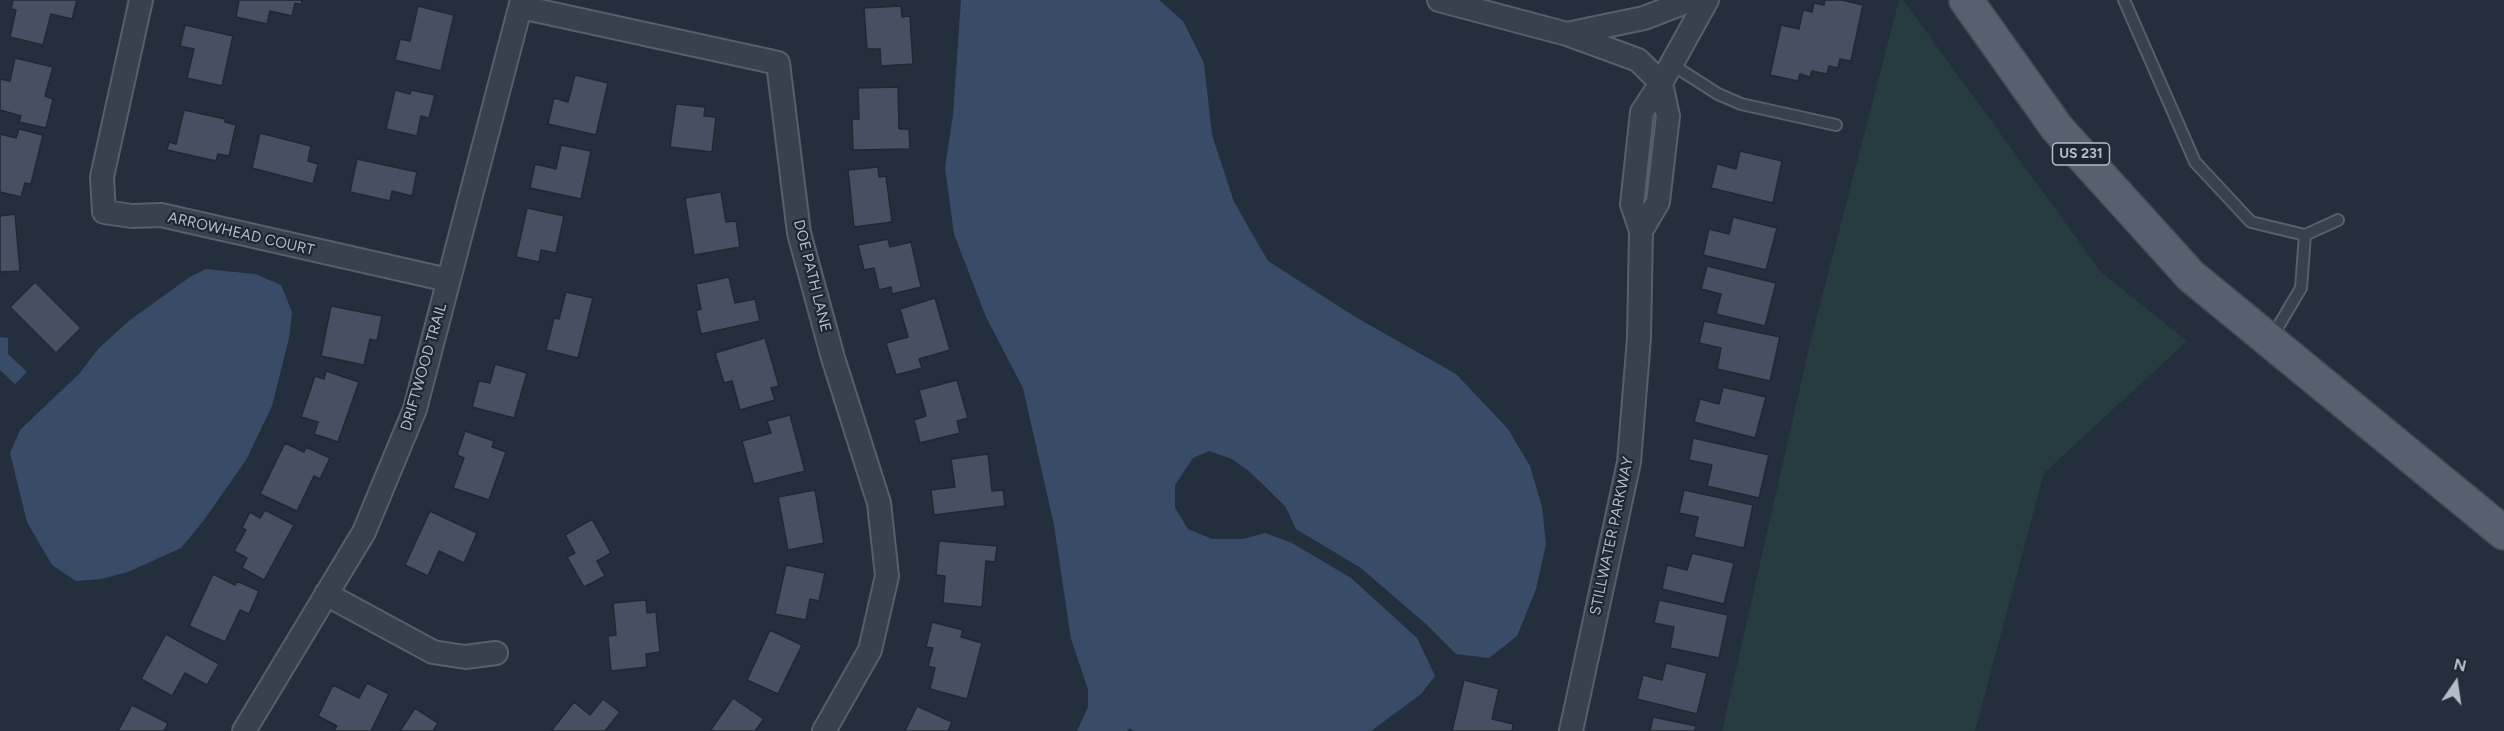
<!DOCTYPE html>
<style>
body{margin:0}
#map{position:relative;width:2504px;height:731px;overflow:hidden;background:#242f3e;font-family:Figtree,sans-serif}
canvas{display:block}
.north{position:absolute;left:2426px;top:653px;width:60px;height:60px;-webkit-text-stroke:4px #1d2633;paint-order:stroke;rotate:13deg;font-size:16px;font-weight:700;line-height:24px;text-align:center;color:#b4bcc9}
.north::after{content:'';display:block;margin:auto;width:21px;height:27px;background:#b4bcc9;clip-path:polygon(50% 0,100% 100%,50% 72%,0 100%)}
</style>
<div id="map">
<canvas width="2504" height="731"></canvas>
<div class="north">N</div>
</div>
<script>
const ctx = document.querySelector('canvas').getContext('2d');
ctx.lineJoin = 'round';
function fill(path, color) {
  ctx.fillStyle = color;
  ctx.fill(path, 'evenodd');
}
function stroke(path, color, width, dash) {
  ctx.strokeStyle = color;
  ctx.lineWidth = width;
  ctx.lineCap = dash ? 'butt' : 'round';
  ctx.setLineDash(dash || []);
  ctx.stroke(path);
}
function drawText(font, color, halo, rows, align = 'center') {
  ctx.font = font + ' Figtree,sans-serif';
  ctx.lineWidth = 4.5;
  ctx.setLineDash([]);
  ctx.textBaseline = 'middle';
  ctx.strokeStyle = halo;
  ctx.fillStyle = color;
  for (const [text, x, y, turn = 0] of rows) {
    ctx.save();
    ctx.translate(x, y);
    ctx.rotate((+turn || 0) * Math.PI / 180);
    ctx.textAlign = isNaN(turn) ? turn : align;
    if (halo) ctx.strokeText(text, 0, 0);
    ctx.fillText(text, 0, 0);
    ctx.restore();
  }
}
fill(new Path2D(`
 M1899,0H1903L2102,273L2187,341L2044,473L1975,731H1722L1811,339Z`), '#263c3f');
fill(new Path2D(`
 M961,0H1159L1183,21L1204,63L1212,135L1234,202L1268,261L1357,318L1456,374L1508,429L1530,466L1542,507L1546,544L1536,589L1517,636L1489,658L1456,654L1426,624L1361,568L1296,529L1285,506L1250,472L1232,459L1209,451L1193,458L1175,485V508L1188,529L1212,539H1243L1265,533L1292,543L1351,578L1417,638L1435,676L1421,694L1371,731H1134L1130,728L1127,731H1077L1088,707V689L1071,639L1054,525L1023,388L986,317L954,234L945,168L953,115Z
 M206,269L255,274L281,285L292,312L289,338L272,406L246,460L204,520L181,548L128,572L101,579L76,581L52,565L27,522L10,453L20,430L79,374L99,348L130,320L190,277Z
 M0,337L8,338V354L27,372L15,384L0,370Z`), '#394c67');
const building = new Path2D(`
 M13,0H77L72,19L51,14L43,45L10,37L16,10L11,9Z
 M239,0H302L301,5L295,3L292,16L270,11L267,24L236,17Z
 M1825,0H1842L1863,5L1851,61L1840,59L1838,68L1829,66L1827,74L1812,71L1810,77L1800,74L1798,81L1770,75L1781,25L1799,29L1803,10L1812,12L1814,3L1824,5Z
 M418,6L454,15L441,71L395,60L400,39L410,41Z
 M901,6L902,17L910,16L913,64L881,66L880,49H867L864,8Z
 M185,25L233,36L222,86L187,78L194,49L180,46Z
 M15,58L53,67L45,96L53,99L46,128L19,122L21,116L0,110V79L10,81Z
 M575,75L608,83L596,135L548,124L554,98L568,102Z
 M898,87L899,129H909L910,149L853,150L852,119H859L858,88Z
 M395,90L410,94L411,90L435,95L429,118L421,116L417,136L386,129Z
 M676,104L705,107L704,116L716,117L712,152L670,147Z
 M184,110L225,119V122L236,125L229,156L218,154L216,161L167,150L169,142L176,144Z
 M19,129L43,135L31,184L25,183L21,197L0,192V134L16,138Z
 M260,133L311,146L308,161L318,164L313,184L252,168Z
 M561,145L591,151L581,199L530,188L535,164L556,169Z
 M1740,151L1782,161L1773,203L1711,188L1717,164L1736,169Z
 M357,159L417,172L412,196L392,191L390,201L350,192Z
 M878,167L879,177L886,176L892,222L854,227L848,170Z
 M721,192L726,222L736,221L740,247L694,255L685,198Z
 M527,208L564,216L556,253L541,250L539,262L516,257Z
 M15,214L20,271L0,272V216Z
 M1733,217L1777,228L1766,270L1703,255L1709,229L1729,234Z
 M888,239L890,247L911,242L921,287L892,294L891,287L879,290L874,268L864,270L858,245Z
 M1707,266L1776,283L1765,326L1716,314L1721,294L1701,289Z
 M729,277L735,303L755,299L760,321L701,334L696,311L701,309L696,284Z
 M35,282L81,328L56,353L10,307Z
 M566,292L593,298L578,358L546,350L554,318L559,319Z
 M935,298L950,350L919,359L922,368L896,375L886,343L908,337L900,309Z
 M331,306L382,316L377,341L370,339L364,365L321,356Z
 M1704,321L1780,337L1770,381L1717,369L1721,348L1699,343Z
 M765,338L779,386L771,388L775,400L740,410L732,381L724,383L715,353Z
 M495,364L527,373L514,418L472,407L479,381L490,383Z
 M326,371L359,382L338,442L314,434L318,422L301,417L315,376L324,379Z
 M957,380L968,418L957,421L960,433L920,443L914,420L926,416L919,390Z
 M1723,387L1766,397L1755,438L1694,422L1700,399L1719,404Z
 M790,415L805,471L754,484L742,441L771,433L767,421Z
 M465,431L494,441L492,447L506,452L489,500L453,488L464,458L457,455Z
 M1693,438L1769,455L1759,498L1707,486L1712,465L1689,460Z
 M285,443L304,452L306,447L330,458L320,479L314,476L297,511L260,494Z
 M988,454L992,491L1003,490L1005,506L934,515L931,490L955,487L951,459Z
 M815,490L824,543L788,550L778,497Z
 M1684,490L1753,505L1744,548L1694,537L1698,517L1679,513Z
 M265,510L294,525L264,580L242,568L247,558L234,551L246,530L242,528L250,512L260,518Z
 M430,511L477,533L464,563L439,551L428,576L405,565Z
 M592,519L611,553L597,561L605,576L584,587L567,557L575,553L565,535Z
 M939,541L997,546L995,562L986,561L982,607L943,603L945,576L936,575Z
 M1692,553L1734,563L1724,604L1662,589L1667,565L1687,570Z
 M786,565L825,573L819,601L810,599L806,620L775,614Z
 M213,574L235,585L237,581L259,591L249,614L240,610L225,642L189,626Z
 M646,600L647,613L656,612L660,652L646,654L647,667L611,671L608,636L616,635L613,603Z
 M1659,600L1728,615L1719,658L1670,648L1674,627L1654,623Z
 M932,622L963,630L961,637L982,643L967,699L930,689L935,668L928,666L933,648L926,647Z
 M770,630L802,645L778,694L747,680Z
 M166,634L219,664L207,685L185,673L172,696L141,679Z
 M1666,663L1707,673L1697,714L1637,699L1643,675L1662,680Z
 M1464,680L1499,689L1492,719L1513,724L1512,731H1452Z
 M367,683L389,694L371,731H334L337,726L318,716L333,685L359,698Z
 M733,698L764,719L755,731H710Z
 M603,699L620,712L605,731H551L574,702L590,715Z
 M132,705L168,723L164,731H118Z
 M917,706L952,722L948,731H905Z
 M415,708L438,723L433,731H400Z
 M1653,717L1696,726L1695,731H1650Z`);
fill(building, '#455162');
stroke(building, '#1f2835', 1.5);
const lane = new Path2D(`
 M2124,0L2195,162L2251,222L2305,235L2338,220
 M1671,64L1718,94L1741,104L1836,125
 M2272,337L2301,288L2305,235`);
const street = new Path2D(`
 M141,0L102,177L104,212L132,216L161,215L448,280
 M1439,0L1567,34L1638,60L1661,83
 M521,7L778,63L799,233L833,358L879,503L887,576L870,650L824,731
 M1567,34L1644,18L1691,0
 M1641,231L1658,202L1668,116L1661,83
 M326,594L433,652L465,657L496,653
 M244,731L364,532L415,409L522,0
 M1571,731L1629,462L1639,338L1641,231L1632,204L1642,112L1661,83L1707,0`);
const primary = new Path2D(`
 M1966,0L2057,128L2191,276L2504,533`);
stroke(lane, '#565f6c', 14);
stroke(street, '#565f6c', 26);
stroke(primary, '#414a57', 36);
stroke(lane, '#38414e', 10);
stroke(street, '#38414e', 22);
stroke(primary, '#56606e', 33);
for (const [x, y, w] of [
 [2081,154,57]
]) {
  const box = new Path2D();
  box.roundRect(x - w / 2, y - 11, w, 22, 4.5);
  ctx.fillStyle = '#1d2633';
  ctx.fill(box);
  stroke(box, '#b4bcc9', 1.5);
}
drawText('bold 14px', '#b4bcc9', null, [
 ["US 231",2081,154]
]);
drawText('15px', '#b4bcc9', '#1d2633', [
 ["ARROWHEAD COURT",241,234,13],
 ["DOE PATH LANE",812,276,76],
 ["DRIFTWOOD TRAIL",424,367,-74],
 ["STILLWATER PARKWAY",1612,536,-78]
]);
</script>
